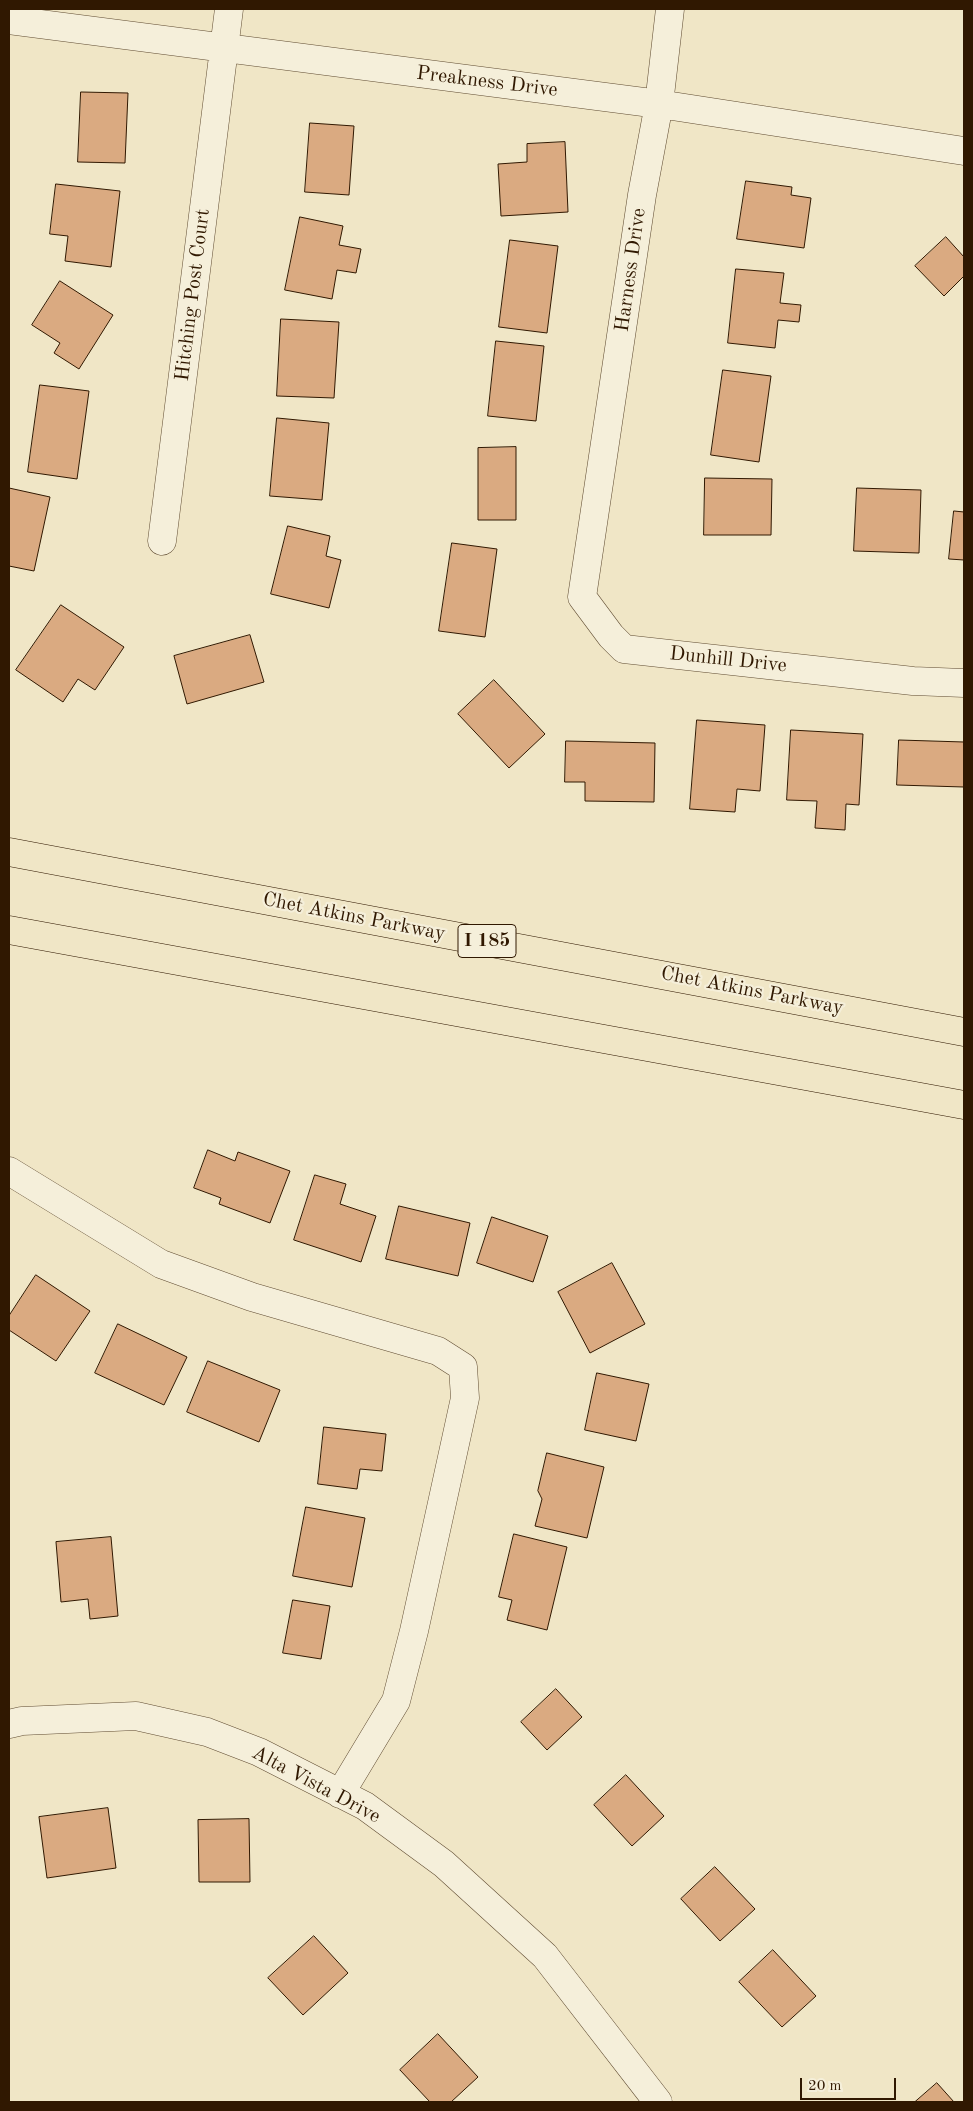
<!DOCTYPE html>
<style>
body{margin:0}
#map{position:relative;width:973px;height:2111px;overflow:hidden;background:#f0e6c6;font-family:"Old Standard TT",serif}
canvas{display:block}
.frame{position:absolute;inset:0;border:10px solid #301801;pointer-events:none}
.scale{position:absolute;left:800px;top:2078px;width:96px;height:22px;box-sizing:border-box;border:2px solid #301801;border-top:0;padding-left:6px;font-size:15px;line-height:18px;white-space:nowrap;color:#301801;-webkit-text-stroke:4px #f5efda;paint-order:stroke}
</style>
<div id="map">
<canvas width="973" height="2111"></canvas>
<div class="frame"></div>
<div class="scale">20 m</div>
</div>
<script>
const ctx = document.querySelector('canvas').getContext('2d');
ctx.lineJoin = 'round';
function fill(path, color) {
  ctx.fillStyle = color;
  ctx.fill(path, 'evenodd');
}
function stroke(path, color, width, dash) {
  ctx.strokeStyle = color;
  ctx.lineWidth = width;
  ctx.lineCap = dash ? 'butt' : 'round';
  ctx.setLineDash(dash || []);
  ctx.stroke(path);
}
function drawText(font, color, halo, rows, align = 'center') {
  ctx.font = font + ' "Old Standard TT",serif';
  ctx.lineWidth = 4.5;
  ctx.setLineDash([]);
  ctx.textBaseline = 'middle';
  ctx.strokeStyle = halo;
  ctx.fillStyle = color;
  for (const [text, x, y, turn = 0] of rows) {
    ctx.save();
    ctx.translate(x, y);
    ctx.rotate((+turn || 0) * Math.PI / 180);
    ctx.textAlign = isNaN(turn) ? turn : align;
    if (halo) ctx.strokeText(text, 0, 0);
    ctx.fillText(text, 0, 0);
    ctx.restore();
  }
}
const building = new Path2D(`
 M81,92L128,93L125,163L78,162Z
 M310,123L354,126L349,195L305,192Z
 M565,142L568,212L501,216L498,164L527,162V144Z
 M746,181L792,187L791,195L811,198L804,248L737,239Z
 M56,184L120,191L111,267L65,261L68,236L50,234Z
 M300,217L343,226L339,245L361,249L356,273L337,270L332,299L285,290Z
 M946,237L964,257V276L944,296L915,266Z
 M510,240L558,246L547,333L499,327Z
 M736,269L784,273L780,303L801,305L799,322L778,320L775,348L728,343Z
 M60,281L113,315L79,369L54,353L60,343L32,325Z
 M281,319L339,322L334,398L277,396Z
 M496,341L544,346L536,421L488,416Z
 M723,370L771,376L759,462L711,455Z
 M40,385L89,391L77,479L28,472Z
 M277,418L329,423L322,500L270,496Z
 M516,447V520H478V448Z
 M705,478L772,479L771,535H704Z
 M9,488L50,497L34,571L9,566Z
 M857,488L921,490L919,553L854,551Z
 M954,511L964,512V560L949,559Z
 M288,526L330,536L326,556L341,560L329,608L271,594Z
 M452,543L497,549L485,637L439,631Z
 M61,605L124,647L95,690L78,679L63,702L16,670Z
 M250,635L264,682L187,704L174,656Z
 M494,680L545,734L509,768L458,714Z
 M697,720L765,725L760,791L737,789L735,812L690,809Z
 M791,730L863,734L859,805L846,804L845,830L815,828L817,801L787,800Z
 M899,740L964,742V787L897,785Z
 M566,741L655,743L654,802L585,801V782H565Z
 M208,1150L235,1161L238,1152L290,1171L270,1223L219,1204L221,1198L194,1188Z
 M315,1175L346,1184L340,1204L376,1216L361,1262L294,1240Z
 M399,1206L470,1223L458,1276L386,1259Z
 M492,1217L548,1236L533,1282L477,1263Z
 M612,1263L645,1324L590,1353L558,1292Z
 M36,1275L90,1311L56,1361L9,1330V1316Z
 M118,1324L187,1357L164,1405L95,1373Z
 M208,1361L280,1390L259,1442L187,1412Z
 M597,1373L649,1384L636,1441L585,1430Z
 M324,1427L386,1434L382,1471L360,1469L357,1489L318,1484Z
 M547,1453L604,1467L587,1538L535,1526L542,1499L538,1491Z
 M306,1507L365,1518L352,1587L293,1576Z
 M514,1534L567,1547L547,1630L507,1620L512,1600L499,1597Z
 M111,1537L118,1616L90,1619L88,1599L61,1602L56,1542Z
 M293,1600L330,1606L321,1659L283,1653Z
 M556,1689L582,1717L547,1750L521,1722Z
 M626,1775L664,1816L632,1846L594,1805Z
 M108,1808L116,1868L47,1878L39,1817Z
 M249,1819L250,1882H199L198,1820Z
 M715,1867L755,1909L720,1941L681,1899Z
 M314,1936L348,1973L303,2015L268,1978Z
 M773,1950L816,1996L782,2027L739,1982Z
 M438,2034L478,2077L451,2102H430L400,2070Z
 M937,2083L954,2102H915Z`);
fill(building, '#daaa81');
stroke(building, '#301801', 1);
const minor = new Path2D(`
 M670,9L659,104L642,195L582,597L611,636L624,649L913,681L964,683
 M9,20L659,104L964,151
 M162,541L229,9
 M9,1171L161,1264L252,1297L438,1351L463,1367L465,1398L414,1631L396,1701L340,1794
 M9,1724L22,1721L136,1716L207,1732L259,1752L365,1806L444,1864L545,1956L658,2102`);
const motorway = new Path2D(`
 M9,852L964,1032
 M9,930L964,1105`);
stroke(minor, '#604c32', 29);
stroke(motorway, '#301801', 29);
stroke(minor, '#f5efda', 28);
stroke(motorway, '#f0e6c6', 28);
for (const [x, y, w] of [
 [487,941,58]
]) {
  const box = new Path2D();
  box.roundRect(x - w / 2, y - 16.5, w, 33, 4);
  ctx.fillStyle = '#f5efda';
  ctx.fill(box);
  stroke(box, '#301801', 1);
}
drawText('bold 19px', '#301801', null, [
 ["I 185",487,941]
]);
drawText('20px', '#301801', '#f5efda', [
 ["Preakness Drive",487,82,7],
 ["Harness Drive",631,270,-82],
 ["Hitching Post Court",193,295,-83],
 ["Dunhill Drive",728,660,6],
 ["Chet Atkins Parkway",354,917,11],
 ["Chet Atkins Parkway",752,991,11],
 ["Alta Vista Drive",316,1785,28]
]);
</script>
